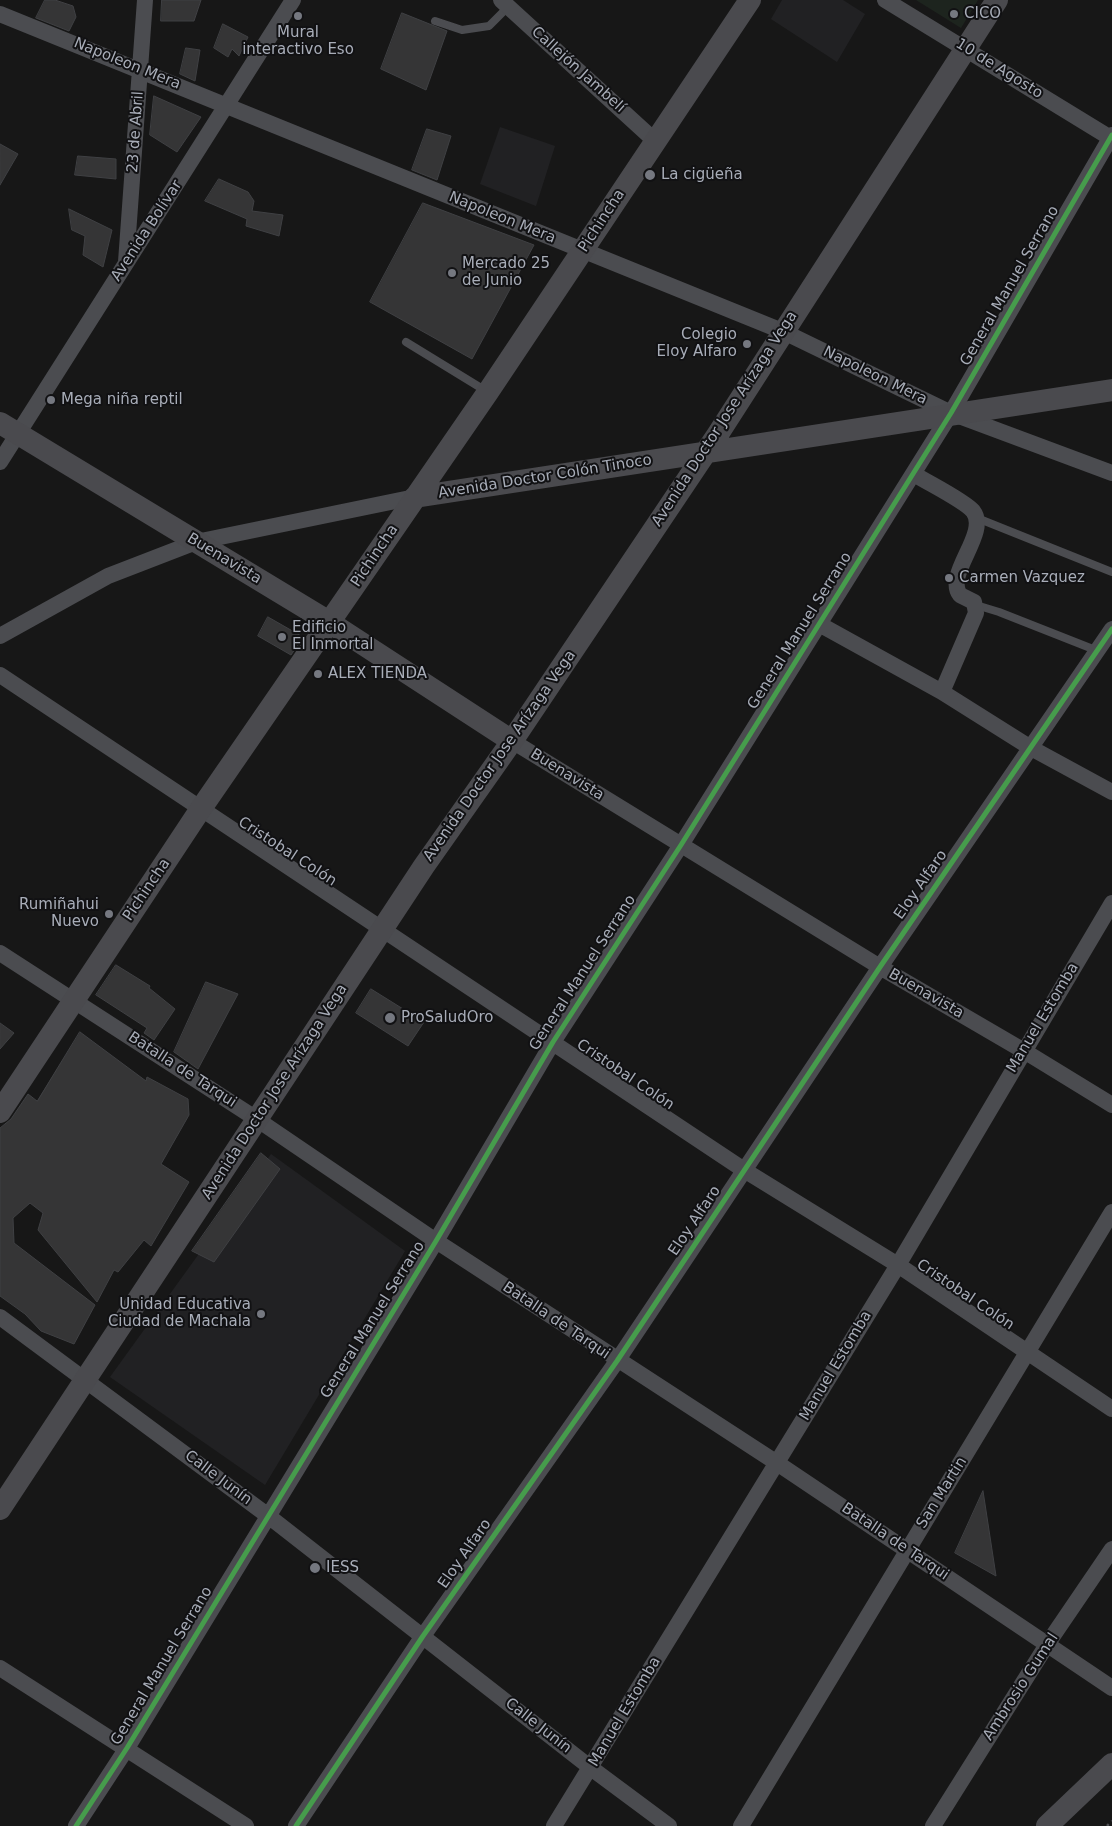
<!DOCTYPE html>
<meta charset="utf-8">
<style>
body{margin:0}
canvas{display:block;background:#171717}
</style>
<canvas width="1112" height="1826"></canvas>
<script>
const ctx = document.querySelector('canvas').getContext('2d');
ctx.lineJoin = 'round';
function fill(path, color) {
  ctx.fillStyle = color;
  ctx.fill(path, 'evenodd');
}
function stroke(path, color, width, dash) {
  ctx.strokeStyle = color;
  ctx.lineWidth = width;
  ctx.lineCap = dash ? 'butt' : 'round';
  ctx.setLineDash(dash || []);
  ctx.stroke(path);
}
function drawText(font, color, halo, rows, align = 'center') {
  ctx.font = font + ' "DejaVu Sans",sans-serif';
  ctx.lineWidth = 4;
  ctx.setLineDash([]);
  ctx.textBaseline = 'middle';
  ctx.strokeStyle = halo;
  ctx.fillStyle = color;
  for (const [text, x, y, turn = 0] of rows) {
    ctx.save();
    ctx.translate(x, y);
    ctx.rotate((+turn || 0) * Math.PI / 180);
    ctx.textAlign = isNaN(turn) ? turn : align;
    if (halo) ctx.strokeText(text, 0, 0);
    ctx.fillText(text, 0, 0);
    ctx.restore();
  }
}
fill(new Path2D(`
 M782,0H843L865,14L837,62L771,19Z
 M500,127L555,146L536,206L480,184Z
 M271,1154L405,1251L265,1485L110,1377Z`), '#212123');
fill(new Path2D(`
 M916,0H978L961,28Z`), '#1d241e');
const building = new Path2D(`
 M45,0H55L73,6L76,17L69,31L36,18Z
 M162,0H201L194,21H161Z
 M402,13L447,31L426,90L381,69Z
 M223,24L248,37L239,56L232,49L228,57L214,48Z
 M186,48L200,50L195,81L180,74Z
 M154,96L201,117L177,152L150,135Z
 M427,129L451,136L437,180L412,170Z
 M0,144L18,154L0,185Z
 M78,156L116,159V179L75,175Z
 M219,179L248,192L254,201L252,211L283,215L279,236L246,226L247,219L205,201Z
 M423,203L534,245L472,359L370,302Z
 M69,209L112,230L103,267L83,255L85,236L72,230Z
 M268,617L303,637L291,655L258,636Z
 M116,965L150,986L149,988L175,1009L154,1040L144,1033L147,1028L96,995Z
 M206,982L238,994L198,1069L174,1052Z
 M371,989L424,1022L408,1046L356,1013Z
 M0,1023L14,1033L0,1049Z
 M80,1032L146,1081L147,1077L188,1099L189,1115L161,1164L189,1182L151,1246L144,1240L118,1272L114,1270L97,1302L38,1230L43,1213L30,1203L13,1218L14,1243L95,1305L74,1344L41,1331L25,1314L0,1296V1128L11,1119L28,1094L37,1101Z
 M261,1153L280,1169L214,1262L192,1251Z
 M983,1491L996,1576L955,1553Z`);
fill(building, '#353536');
stroke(building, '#3f4043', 1);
stroke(new Path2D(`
 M1107,1826L1112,1821`), '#4d4e52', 2.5, [2.5, 4]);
stroke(new Path2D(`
 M435,21L462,30L489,26L508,7
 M406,342L486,391
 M977,518L1112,572
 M976,605L999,612L1098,651`), '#4b4c50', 8);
stroke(new Path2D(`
 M501,0L654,140
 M885,0L1112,139
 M0,14L782,331L951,413L1112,473
 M126,262L145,0
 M0,462L293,0
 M914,474C928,483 963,500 973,511C990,533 944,574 960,595L974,602L976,613L942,692
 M819,624L942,692L1031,748L1112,792
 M0,636L108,576L196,542L415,497
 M0,675L744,1170L898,1265L1112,1409
 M512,741L880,967L1024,1051L1112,1105
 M0,953L255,1118L436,1241L777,1463L1112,1688
 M0,1317L267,1515L591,1768L669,1826
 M0,1668L246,1826
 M76,1826L127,1748L436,1241L553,1042L681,845L951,413L1112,135
 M296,1826L423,1636L617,1361L880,967L1112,629
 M554,1826L898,1265L1112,903
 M741,1826L1112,1212
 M933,1826L1048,1643L1112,1549`), '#4b4c50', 16);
stroke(new Path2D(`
 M0,423L329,622L512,741
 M415,497L1112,390
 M0,1112L200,810L488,392L750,0
 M0,1509L424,866L512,741L718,434L997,0
 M1047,1826L1112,1764`), '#4a4a4e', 22);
stroke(new Path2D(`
 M76,1826L127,1748L436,1241L553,1042L681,845L951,413L1112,135
 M296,1826L423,1636L617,1361L880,967L1112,629`), '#469c4c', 5);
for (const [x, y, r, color] of [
 [954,14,5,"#757880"],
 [298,16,5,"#757880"],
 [650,175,6,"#757880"],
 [452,273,5,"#757880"],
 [747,344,5,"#757880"],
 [51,400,5,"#757880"],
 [949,578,5,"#757880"],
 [282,637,5,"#757880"],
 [318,674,5,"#757880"],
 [109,914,5,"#757880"],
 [390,1018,6,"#757880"],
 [261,1314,5,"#757880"],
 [315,1568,6,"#757880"]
]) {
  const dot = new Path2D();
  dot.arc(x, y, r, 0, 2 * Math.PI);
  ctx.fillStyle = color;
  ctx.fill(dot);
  stroke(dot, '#111113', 2);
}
drawText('15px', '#a8adb8', '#111113', [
 ["CICO",964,14],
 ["Mural",298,33,"center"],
 ["interactivo Eso",298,50,"center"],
 ["La cigüeña",661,175],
 ["Mercado 25",462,264],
 ["de Junio",462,281],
 ["Colegio",737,335,"right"],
 ["Eloy Alfaro",737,352,"right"],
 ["Mega niña reptil",61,400],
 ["Carmen Vazquez",959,578],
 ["Edificio",292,628],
 ["El Inmortal",292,645],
 ["ALEX TIENDA",328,674],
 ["Rumiñahui",99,905,"right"],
 ["Nuevo",99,922,"right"],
 ["ProSaludOro",401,1018],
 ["Unidad Educativa",251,1305,"right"],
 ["Ciudad de Machala",251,1322,"right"],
 ["IESS",326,1568]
], 'left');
drawText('15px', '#a8adb8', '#111113', [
 ["Napoleon Mera",127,64,22],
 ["10 de Agosto",999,69,32],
 ["Callejón Jambelí",578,70,42],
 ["23 de Abril",136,132,-86],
 ["Napoleon Mera",502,218,22],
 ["Pichincha",602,221,-57],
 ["Avenida Bolívar",147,231,-57],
 ["General Manuel Serrano",1010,286,-60],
 ["Napoleon Mera",875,376,26],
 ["Avenida Doctor Jose Arízaga Vega",725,419,-57],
 ["Avenida Doctor Colón Tinoco",545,477,-9],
 ["Pichincha",375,556,-56],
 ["Buenavista",224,559,31],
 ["General Manuel Serrano",800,631,-58],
 ["Avenida Doctor Jose Arízaga Vega",500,756,-55],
 ["Buenavista",567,775,32],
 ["Cristobal Colón",287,852,33],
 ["Eloy Alfaro",921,885,-55],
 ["Pichincha",147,890,-56],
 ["General Manuel Serrano",583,973,-57],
 ["Buenavista",926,994,30],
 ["Manuel Estomba",1043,1018,-59],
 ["Batalla de Tarqui",182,1070,33],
 ["Cristobal Colón",625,1075,34],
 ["Avenida Doctor Jose Arízaga Vega",275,1092,-57],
 ["Eloy Alfaro",695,1221,-56],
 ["Cristobal Colón",965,1295,34],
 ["General Manuel Serrano",373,1320,-58],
 ["Batalla de Tarqui",556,1321,34],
 ["Manuel Estomba",836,1366,-59],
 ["Calle Junín",218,1478,37],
 ["San Martin",942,1493,-58],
 ["Batalla de Tarqui",895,1542,34],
 ["Eloy Alfaro",465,1554,-55],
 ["General Manuel Serrano",162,1666,-59],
 ["Ambrosio Gumal",1021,1687,-57],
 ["Manuel Estomba",625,1712,-59],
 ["Calle Junín",538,1726,38]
]);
</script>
